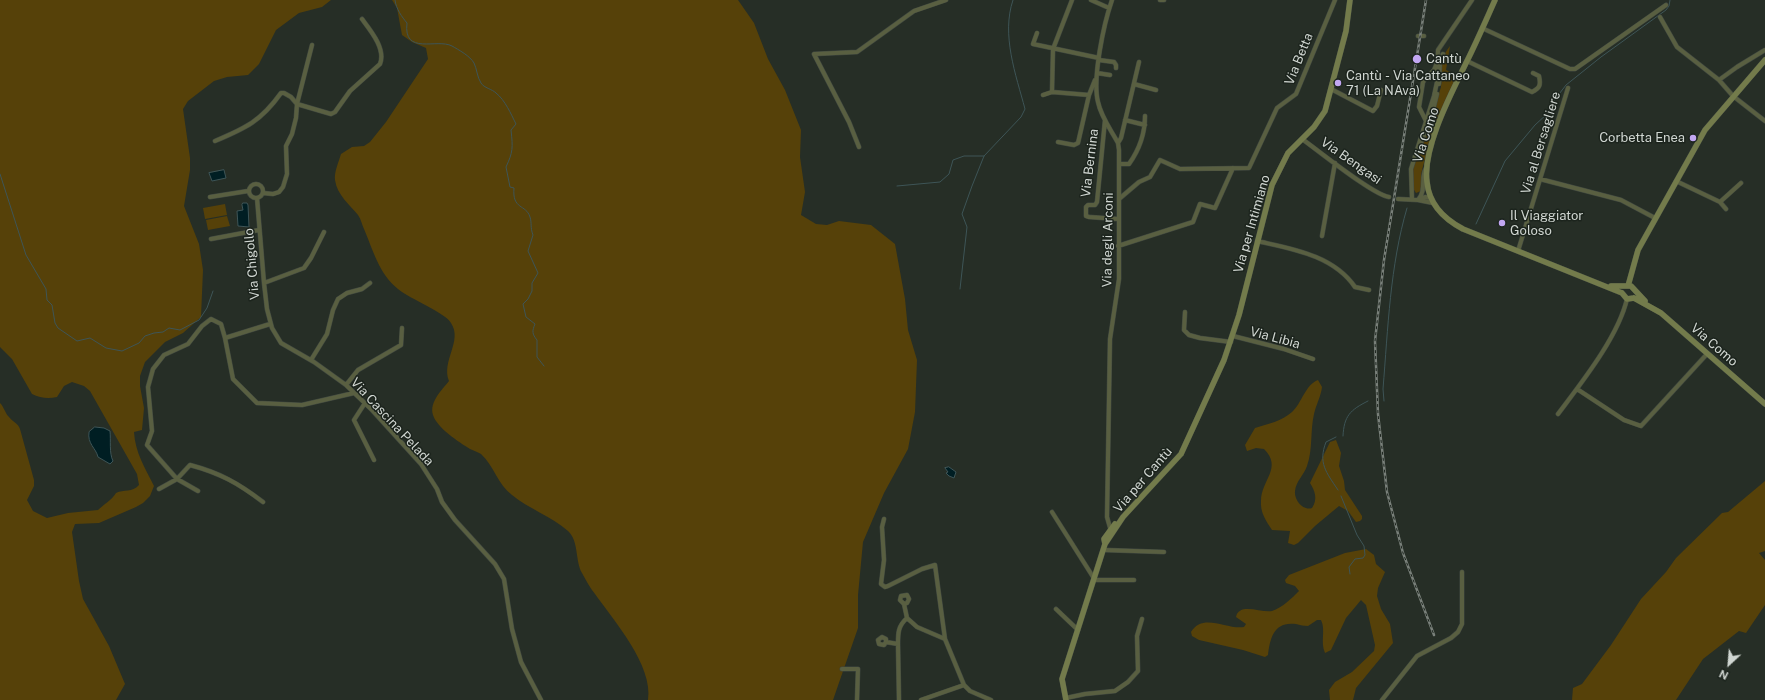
<!DOCTYPE html>
<meta charset="utf-8">
<style>
body{margin:0}
#map{position:relative;width:1765px;height:700px;overflow:hidden;background:#262e26;font-family:"Public Sans",sans-serif}
canvas{display:block}
.north{position:absolute;left:1709px;top:644px;width:40px;height:40px;-webkit-text-stroke:3px #1c241d;paint-order:stroke;rotate:206deg;font-size:11px;font-weight:700;line-height:16px;text-align:center;color:#d0d6d1}
.north::after{content:'';display:block;margin:auto;width:14px;height:18px;background:#d0d6d1;clip-path:polygon(50% 0,100% 100%,50% 72%,0 100%)}
</style>
<div id="map">
<canvas width="1765" height="700"></canvas>
<div class="north">N</div>
</div>
<script>
const ctx = document.querySelector('canvas').getContext('2d');
ctx.lineJoin = 'round';
function fill(path, color) {
  ctx.fillStyle = color;
  ctx.fill(path, 'evenodd');
}
function stroke(path, color, width, dash) {
  ctx.strokeStyle = color;
  ctx.lineWidth = width;
  ctx.lineCap = dash ? 'butt' : 'round';
  ctx.setLineDash(dash || []);
  ctx.stroke(path);
}
function drawText(font, color, halo, rows, align = 'center') {
  ctx.font = font + ' "Public Sans",sans-serif';
  ctx.lineWidth = 3;
  ctx.setLineDash([]);
  ctx.textBaseline = 'middle';
  ctx.strokeStyle = halo;
  ctx.fillStyle = color;
  for (const [text, x, y, turn = 0] of rows) {
    ctx.save();
    ctx.translate(x, y);
    ctx.rotate((+turn || 0) * Math.PI / 180);
    ctx.textAlign = isNaN(turn) ? turn : align;
    if (halo) ctx.strokeText(text, 0, 0);
    ctx.fillText(text, 0, 0);
    ctx.restore();
  }
}
fill(new Path2D(`
 M0,0H331L322,7L299,13L276,30L259,64L248,75L227,77L214,81L188,101L183,109L190,158V170L184,206L199,244L203,270L201,317L183,333L165,342L145,362L140,376V386L144,408L142,430L134,432C135,452 145,468 154,486L150,496L143,503L136,507L99,523L75,524L72,532L79,581L83,599L109,646L125,684L116,700H0V403C4,407 5,413 9,417C13,422 18,423 20,429L34,480V486L27,500L33,511L47,518L68,513L98,510C104,504 111,501 116,493C124,489 132,493 139,485L137,474L90,391L84,386L72,382L64,386L57,397C48,399 40,398 32,394L12,359L0,347Z
 M392,0H738L754,23L768,59L785,90L801,130L800,157L805,192L801,215L816,224L827,225L839,221L871,225L895,244L905,299L908,330L917,360L915,412L908,449L884,493L863,542L858,595V628L833,700H648C653,665 614,621 595,594C590,588 586,580 582,573C575,561 579,541 568,531C551,516 529,509 512,495C498,485 494,466 481,454C478,452 474,451 470,449C459,442 437,428 433,415C429,402 442,390 449,381C441,361 463,341 451,323C446,313 410,299 398,289C379,274 373,250 364,229C362,225 361,219 358,215C350,205 337,195 335,180C334,172 339,161 341,154L352,147L364,146L370,142L386,122L428,59L426,48L412,42L402,35L397,8Z
 M1450,46L1446,70L1458,75C1445,106 1430,137 1422,170C1420,177 1423,184 1421,191L1416,193C1404,177 1422,147 1427,131C1432,117 1436,102 1441,87C1443,67 1437,63 1450,46Z
 M225,204L227,215L205,219L203,208Z
 M227,216L230,226L208,230L206,220Z
 M1318,380L1322,387C1321,396 1316,405 1314,414C1310,431 1313,449 1307,466C1304,475 1296,481 1295,491C1294,500 1303,511 1312,508C1318,499 1315,491 1310,483L1330,442L1336,440L1341,453L1339,466L1344,481L1345,490L1362,516V519L1360,521L1356,522L1348,511L1339,506L1315,526L1298,543L1294,545L1288,543L1290,531L1272,530C1266,521 1260,512 1261,501C1261,480 1283,468 1264,449L1256,448L1247,451L1245,445L1255,428C1268,424 1282,421 1292,412C1302,403 1305,385 1318,380Z
 M1765,481V551L1759,553L1765,560V605L1746,633L1739,631L1703,659L1676,700H1572L1573,688L1582,684L1611,645L1641,599L1666,572L1676,558L1722,513L1728,512Z
 M1366,549L1374,555L1376,564L1385,572L1378,588L1377,596L1381,609L1390,624L1393,643L1356,688L1353,700H1330L1329,690L1335,682L1352,672L1374,651L1375,645L1366,605L1361,600L1346,618L1331,650L1325,653C1320,642 1326,630 1321,620H1317L1308,626C1304,626 1300,625 1296,624C1274,621 1270,638 1268,655L1265,657L1243,650L1199,640L1192,636L1191,632C1203,612 1227,630 1244,627L1246,624L1236,617C1239,602 1261,613 1272,611C1282,608 1292,598 1299,591L1295,586L1286,583L1285,580L1289,575L1345,553Z`), '#564109');
const water = new Path2D(`
 M224,170L226,178L212,181L209,173Z
 M243,203H247L248,205L249,227L238,226L237,211L243,210L242,205Z
 M95,427L104,428L110,431C111,441 109,453 113,461L110,464L98,457C96,448 87,444 89,432Z
 M949,467L956,472L954,478L949,476L946,473L948,472L945,468Z`);
fill(water, '#001e23');
stroke(water, '#3e5557', 1);
stroke(new Path2D(`
 M395,0C396,9 402,17 407,23C403,56 437,38 452,46C459,50 470,56 474,63C477,69 477,77 481,83C484,88 492,89 496,93C505,100 511,114 516,124L511,130C513,148 513,152 506,167L510,187L514,188C512,210 526,204 530,217C532,223 530,227 533,235L528,251L538,273L532,283V291L528,299L523,304L526,317L535,324C532,331 532,334 537,340V357L544,366
 M0,174L26,255L46,289L47,300L52,305L55,323L58,328L77,341L90,338L106,348L122,351L139,343L145,336L154,333L163,332L169,328L180,330L199,320L207,308L213,291
 M897,186L940,182L949,174L953,160L964,156H984
 M1476,224L1505,161L1535,125L1548,113L1553,102L1566,85L1601,57L1666,10L1669,6L1670,0
 M960,289L967,227L962,214L972,186L984,156L1021,117L1025,109C1016,75 1001,35 1013,0
 M1384,401L1383,389C1388,328 1390,266 1407,208
 M1343,436C1344,416 1350,410 1368,401
 M1336,437L1326,442C1318,463 1326,472 1338,490
 M1341,496L1357,535L1364,546L1365,555L1363,558L1355,559L1349,567L1350,574`), '#3e5557', 1);
const street = new Path2D(`
 M1072,0L1053,49L1052,92L1089,95
 M1091,0L1109,8
 M1160,0H1164
 M1660,17L1677,47L1719,80L1737,67L1765,50
 M1482,28L1570,69H1575L1666,5
 M1037,33L1033,44L1099,58
 M1418,36H1424
 M1099,60L1114,62L1116,65V68
 M1467,61L1532,92C1540,88 1541,85 1539,76L1533,73
 M1097,73L1110,75
 M1719,80L1733,96L1765,121
 M1134,84L1156,90
 M1439,84L1440,60L1443,54
 M1331,89L1373,111L1377,106L1381,90
 M1043,95L1052,92
 M1105,120L1097,202L1095,205H1088L1086,207V216L1089,217L1118,219
 M1125,120L1145,125
 M1426,121L1419,107L1423,82L1426,78L1434,70L1437,63
 M1302,139C1319,151 1373,195 1389,197
 M215,141C246,128 261,121 281,93H284L291,97L297,104L331,114L335,112L350,91L380,64C386,49 371,31 362,19
 M1058,142L1074,145L1078,143L1089,95L1095,80
 M1118,143L1121,138L1139,62
 M1421,143L1431,118L1437,94
 M859,147L849,122L814,54L857,52L914,11L946,0
 M1119,164H1129C1139,150 1145,133 1145,116
 M1540,179L1621,200L1655,218
 M1676,181L1720,202L1726,209
 M249 191a7 7 0 1 1 14 0a7 7 0 1 1-14 0Z
 M263,193L273,194L279,192L283,187L287,174L286,146L292,134L296,118L297,104L312,45
 M210,197L248,191
 M257,198L264,283L267,309L272,328L281,343L314,362L346,385L372,410L421,464L437,489L442,502L455,520L495,564L504,579L512,629L521,662L541,700
 M1119,199L1139,182L1150,177L1160,160L1180,169L1249,168L1277,108L1296,94L1335,0
 M1398,199L1418,200L1433,203
 M1412,199L1411,169L1434,96L1437,82L1438,50L1472,0
 M1418,200C1427,190 1420,178 1426,168
 M1418,200L1425,197L1431,198
 M1720,202L1741,183
 M1322,236L1335,163
 M211,239L259,230
 M1257,241C1292,249 1333,255 1355,287L1369,290
 M1118,246L1193,222L1200,204L1215,208L1233,168
 M1518,251L1568,88
 M264,283L304,268L311,258L324,232
 M1185,312L1184,330L1189,335L1200,338L1231,342
 M270,324L225,338L233,379L257,403L302,405L354,393
 M1233,336L1284,349L1313,359
 M225,338L221,324L211,319L202,326L188,344L164,355L153,369L148,387L152,431L147,445L177,479L190,465C220,473 238,483 263,502
 M311,360L327,334L333,310L338,299L347,293L362,289L370,283
 M346,385L358,370L401,345L402,328
 M1577,389L1624,420L1641,426L1707,354
 M365,403L354,420L374,460
 M1558,414C1582,382 1618,337 1627,299
 M159,489L177,479L198,491
 M1052,512L1095,580H1134
 M884,519L882,527L884,560L881,584L885,587L888,586L922,569L935,565L945,639L964,685L970,691L991,700
 M1111,531L1107,517L1110,339L1119,279V150L1118,143C1111,130 1101,117 1098,102C1092,78 1104,23 1112,0
 M1104,550L1164,552
 M904,604L900,600L901,596L907,595L909,599L907,603L904,604L907,618L917,627L945,639
 M1056,609L1078,630
 M886,642L884,645L879,644L878,640L882,637L886,639V642L898,644C898,633 898,626 907,618
 M898,644L899,700
 M842,669H858L857,700
 M1066,698L1085,694L1115,691L1128,682L1138,671L1137,636L1142,619
 M921,700L964,685
 M1382,700L1417,656L1451,638L1458,632L1462,624V572`);
const secondary = new Path2D(`
 M1495,0C1486,20 1477,41 1467,61C1452,92 1422,148 1427,182C1429,204 1444,219 1463,229L1622,293
 M1611,286H1631L1645,301
 M1628,286L1638,250L1705,130L1765,60
 M1622,293L1627,299L1634,298
 M1634,298L1661,313L1765,404
 M1105,544L1104,539L1115,524
 M1066,700L1062,679L1105,544L1123,517L1181,454L1224,360L1239,315L1272,185L1288,153L1314,127L1325,111L1346,31L1350,0`);
stroke(street, '#414941', 5);
stroke(secondary, '#414941', 6);
stroke(street, '#595f41', 4);
stroke(secondary, '#737b4b', 5.5);
const rail = new Path2D(`
 M1426,0L1384,260L1375,341L1378,414L1387,492L1403,553L1434,635`);
stroke(rail, '#79807a', 2.5);
stroke(rail, '#1c241d', 1, [3]);
for (const [x, y, r, color] of [
 [1417,59,5,"#c2a7f2"],
 [1338,83,4,"#c2a7f2"],
 [1693,138,4,"#c2a7f2"],
 [1502,223,4,"#c2a7f2"]
]) {
  const dot = new Path2D();
  dot.arc(x, y, r, 0, 2 * Math.PI);
  ctx.fillStyle = color;
  ctx.fill(dot);
  stroke(dot, '#1c241d', 1.5);
}
drawText('13px', '#d0d6d1', '#1c241d', [
 ["Via Betta",1299,59,-68],
 ["Via Como",1426,135,-72],
 ["Via al Bersagliere",1541,143,-73],
 ["Via Bengasi",1351,161,35],
 ["Via Bernina",1090,163,-83],
 ["Via per Intimiano",1252,224,-74],
 ["Via degli Arconi",1108,240,-89],
 ["Via Chigollo",252,264,-95],
 ["Via Libia",1275,338,15],
 ["Via Como",1714,345,41],
 ["Via Cascina Pelada",392,422,47],
 ["Via per Cantù",1143,480,-49]
]);
drawText('13px', '#d0d6d1', '#1c241d', [
 ["Cantù",1426,59],
 ["Cantù - Via Cattaneo",1346,76],
 ["71 (La NAva)",1346,91],
 ["Corbetta Enea",1685,138,"right"],
 ["Il Viaggiator",1510,216],
 ["Goloso",1510,231]
], 'left');
</script>
